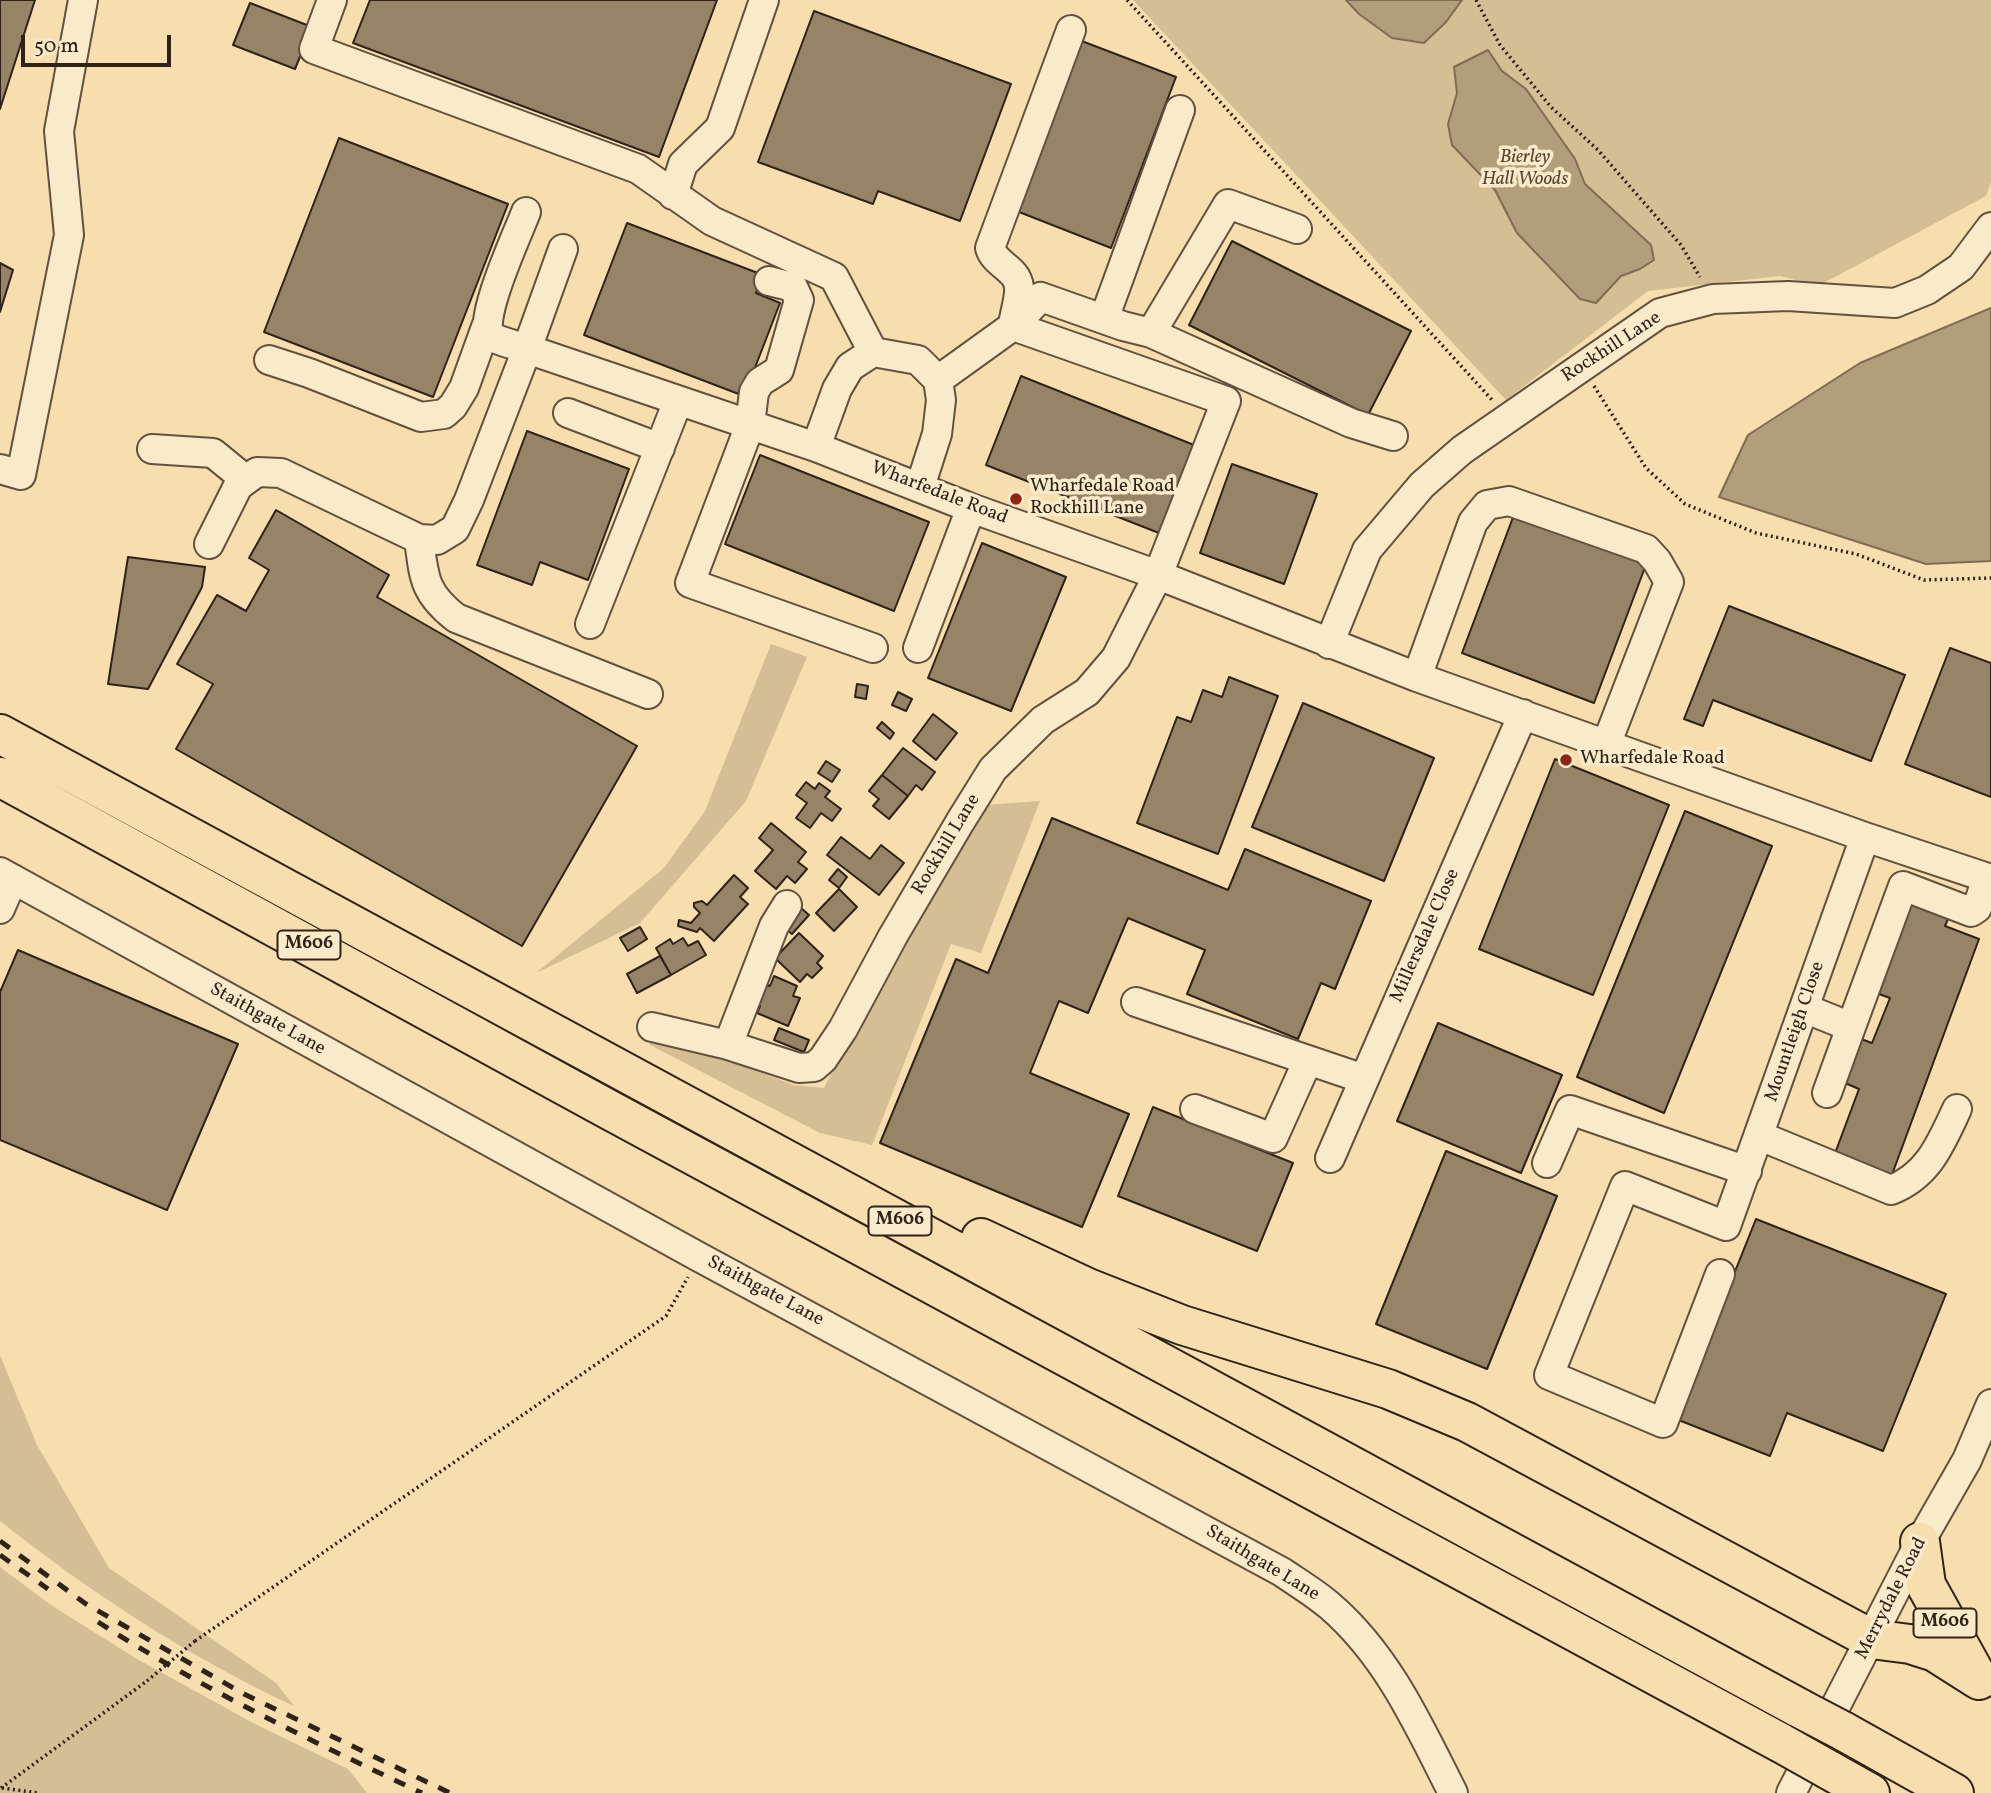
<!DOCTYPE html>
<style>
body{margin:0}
#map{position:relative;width:1991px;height:1793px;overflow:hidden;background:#f6deae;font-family:Vollkorn,serif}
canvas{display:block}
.scale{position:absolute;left:21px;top:35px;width:150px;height:32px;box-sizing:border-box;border:4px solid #302218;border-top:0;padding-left:9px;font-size:21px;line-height:24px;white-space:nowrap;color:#302218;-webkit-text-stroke:5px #f9eaca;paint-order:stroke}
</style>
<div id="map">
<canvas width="1991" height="1793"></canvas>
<div class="scale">50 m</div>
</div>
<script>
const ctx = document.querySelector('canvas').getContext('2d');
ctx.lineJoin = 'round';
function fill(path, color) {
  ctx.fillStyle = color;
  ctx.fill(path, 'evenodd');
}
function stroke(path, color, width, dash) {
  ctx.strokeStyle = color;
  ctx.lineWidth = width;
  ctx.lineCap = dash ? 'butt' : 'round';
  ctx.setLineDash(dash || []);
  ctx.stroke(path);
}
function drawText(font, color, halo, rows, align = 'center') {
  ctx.font = font + ' Vollkorn,serif';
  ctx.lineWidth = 7;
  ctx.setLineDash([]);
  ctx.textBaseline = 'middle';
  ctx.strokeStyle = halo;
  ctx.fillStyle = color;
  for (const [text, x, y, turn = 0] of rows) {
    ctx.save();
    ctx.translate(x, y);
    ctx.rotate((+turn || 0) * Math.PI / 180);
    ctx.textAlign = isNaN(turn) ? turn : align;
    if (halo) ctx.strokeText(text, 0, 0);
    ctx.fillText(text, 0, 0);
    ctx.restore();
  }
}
fill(new Path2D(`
 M1133,0H1991V182L1986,196L1818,286L1780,276L1648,291L1506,400Z
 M771,644L807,657L746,801L640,923L536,973L664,868L705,811Z
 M1040,801L981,953L951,944L872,1145L820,1133L650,1045L642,1028L794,1085L824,1088L846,1043L985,805Z
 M0,1355L37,1445L109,1568L276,1683L294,1706C189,1657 91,1593 0,1521Z
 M0,1567L51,1605L137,1659L255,1724L348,1769L367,1793H0Z`), '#d4be94');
const water = new Path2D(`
 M1346,0H1462L1446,22L1424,43L1392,38L1359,14Z
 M1488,50L1502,71L1526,89L1575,159L1585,184L1651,245L1654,260L1640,269L1621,276L1596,303L1580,299L1517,233L1495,190L1452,145L1448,124L1457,93L1454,67Z
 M1991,308V561L1926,564L1719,497L1748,435L1860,363Z`);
fill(water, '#b39e7b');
stroke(water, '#7f6c53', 2);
const building = new Path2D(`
 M0,0H35L0,109Z
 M370,0H717L659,157L353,43Z
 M250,3L312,27L295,69L233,45Z
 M814,11L1011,84L960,221L878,191L873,204L758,162Z
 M1079,40L1176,77L1111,248L1014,210Z
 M339,138L508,204L433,397L264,332Z
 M627,223L763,275L756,293L780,303L744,396L584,335Z
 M1232,241L1411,331L1368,415L1189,325Z
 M0,263L13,270L0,312Z
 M1021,376L1194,445L1159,533L986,465Z
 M527,431L629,469L588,580L540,562L532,585L477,565Z
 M760,455L929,522L894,611L725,544Z
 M1232,464L1317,494L1284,584L1200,553Z
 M276,510L389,575L377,597L637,746L522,946L176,749L213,684L177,664L217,595L246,611L269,570L249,558Z
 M1515,512L1647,562L1594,703L1462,653Z
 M982,543L1066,577L1011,711L928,678Z
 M128,557L205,567L202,587L148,689L108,684Z
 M1729,606L1905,675L1871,761L1713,700L1703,726L1684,719Z
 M1950,648L1991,663V797L1905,764Z
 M1229,677L1278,696L1218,854L1137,823L1177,717L1191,722L1203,690L1222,697Z
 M857,684L868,686L866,699L855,697Z
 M898,692L912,699L906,711L892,705Z
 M1303,703L1434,758L1384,881L1252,827Z
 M933,714L957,733L936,760L913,741Z
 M882,722L894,733L890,739L877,728Z
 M903,748L935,772L922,790L916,785L908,796L882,775Z
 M1555,759L1669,805L1593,995L1479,949Z
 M826,761L840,770L832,782L818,773Z
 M882,775L908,796L889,819L873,806L879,799L869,791Z
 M806,782L815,789L819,783L830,791L825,797L841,809L832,821L821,813L810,828L796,818L807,803L796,795Z
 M1685,811L1772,846L1664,1113L1577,1077Z
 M1052,818L1228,890L1245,849L1371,901L1335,989L1321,983L1298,1039L1187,994L1205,950L1128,918L1088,1013L1059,1001L1030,1073L1129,1114L1082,1227L880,1143L956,959L988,973Z
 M771,823L806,852L798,862L807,869L795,883L787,876L776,889L755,871L773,850L759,838Z
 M841,837L870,859L881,845L904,863L879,895L827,855Z
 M838,869L847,877L839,888L829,880Z
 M734,875L748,888L740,897L748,904L714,941L700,928L697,932L678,926L679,920L691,923L700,913L694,907V903L702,901L707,905Z
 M839,889L857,907L834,931L816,913Z
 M1910,898L1951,912L1945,926L1979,939L1890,1180L1834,1156L1859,1089L1845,1083L1861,1039L1872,1043L1890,998L1879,994Z
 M801,908L809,915L792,934L784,927Z
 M640,927L647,939L628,951L620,938Z
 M799,933L823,956L817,963L822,968L812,978L807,974L800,982L775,958Z
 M683,938L688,946L698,941L706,955L671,975L656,948L670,939L673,944Z
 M18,950L238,1044L167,1210L0,1140V992Z
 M660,956L671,975L637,993L627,974Z
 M774,976L797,986L793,996L800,998L788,1026L757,1013L760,1006L755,1004L765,984L770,986Z
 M1438,1023L1562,1075L1521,1173L1397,1121Z
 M779,1028L809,1040L804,1052L774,1040Z
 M1153,1107L1293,1163L1257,1251L1118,1196Z
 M1446,1151L1557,1196L1487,1369L1376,1324Z
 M1756,1219L1946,1294L1883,1451L1787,1413L1770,1456L1676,1419Z`);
fill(building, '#978466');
stroke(building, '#302218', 2);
const minor = new Path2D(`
 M332,0L314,49L638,169L712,221L834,277L873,352
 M673,195L683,164L720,128L764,0
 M526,212C519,231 476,323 491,336C499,342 517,345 527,349L563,249
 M769,281L793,287L799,300L779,370L760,382L754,392L750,425L690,583L873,648
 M1104,319L1180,110
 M1013,326C1014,314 1020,299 1019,287C1017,268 995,265 990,248L1071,30
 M1151,333L1351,423L1393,436
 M269,360L309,373L421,417L444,414L453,406L464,388L486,327
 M938,380L1013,326L1041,297L1123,326L1151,333L1228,204L1297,229
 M568,413L660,448
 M816,447L837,389L850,367L873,352L918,360L938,380L941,400L937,434L920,487
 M152,449L213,453L246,480
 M0,469L21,475L69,235L59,131L83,0
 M419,539C424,578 424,593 456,618L648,694
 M209,544L238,486L257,472L281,473L419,539L437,540L455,529L469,500L527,349L816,447L971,508L1158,575L1417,677L1865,837L1991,879
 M590,624L678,401
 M1329,644L1367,550L1422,485L1462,450L1660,313L1713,299L1788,296L1895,303L1927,290L1961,267L1991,227
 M918,648L971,508
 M1417,677L1473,522L1487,505L1509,501L1646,549L1657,561L1669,582L1606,745
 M0,872L699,1257L1282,1572C1298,1583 1315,1593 1330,1606C1388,1656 1419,1726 1453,1793
 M0,909L13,879
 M1136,1002L1364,1079
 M1804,1008L1851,1027L1827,1093
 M652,1027L728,1045L799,1068L814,1067L823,1059L843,1029L893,936L960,822L993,769L1043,720L1087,692L1116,658L1158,575L1226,401L1013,326
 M1851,1027L1903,886L1971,912L1977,908L1987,878
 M728,1045L774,926L787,905
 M1195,1109L1273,1138L1308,1060
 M1760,1136L1891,1190C1929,1175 1941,1143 1957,1109
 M1330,1158L1523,714
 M1547,1163L1570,1110L1747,1171
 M1720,1274L1663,1423L1549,1375L1625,1186L1726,1226L1865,837
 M1791,1793L1920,1542L1967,1460L1991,1404`);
const highway = new Path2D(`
 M0,734L1801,1709
 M0,777L604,1107L1781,1743
 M981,1238L1088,1288L1182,1325L1388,1389L1467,1422L1871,1639L1910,1644L1935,1652L1979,1680
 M1920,1542L1926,1585L1977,1677
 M1843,1731L1954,1793
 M1829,1770L1870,1793`);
stroke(minor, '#62513e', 32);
stroke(highway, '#302218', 42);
stroke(new Path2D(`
 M1127,0L1494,402
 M1476,0L1500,45L1551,107L1598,150L1681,245L1700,277
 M1594,386L1646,468L1685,504L1756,533L1856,554L1924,580L1991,578
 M195,1641L666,1316L688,1277
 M1,1788L147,1681
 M2,1788L38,1793`), '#302218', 3.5, [2, 3.5]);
stroke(minor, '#f9eaca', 28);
stroke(highway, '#f6deae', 38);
stroke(new Path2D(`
 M0,1541L86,1604L244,1694L450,1793
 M0,1555L48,1589
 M98,1622C201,1688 311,1741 422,1793`), '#302218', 5, [12, 12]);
const highwayBridge = new Path2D(`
 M1801,1709L1843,1731
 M1781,1743L1829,1770`);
stroke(highwayBridge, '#302218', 42, []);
stroke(new Path2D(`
 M147,1681L195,1641`), '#302218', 3.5, [2, 3.5]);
stroke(highwayBridge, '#f6deae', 38);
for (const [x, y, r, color] of [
 [1016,499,7,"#8f2418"],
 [1566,760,7,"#8f2418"]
]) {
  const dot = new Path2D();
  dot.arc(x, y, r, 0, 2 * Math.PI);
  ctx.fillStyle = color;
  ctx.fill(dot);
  stroke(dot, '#f9eaca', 2.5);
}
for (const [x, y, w] of [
 [309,945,63],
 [900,1221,63],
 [1945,1623,63]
]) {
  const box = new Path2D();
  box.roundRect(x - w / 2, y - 14.5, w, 29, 5);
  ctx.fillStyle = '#f9eaca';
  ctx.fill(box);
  stroke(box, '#302218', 2);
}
drawText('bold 18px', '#302218', null, [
 ["M606",309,945],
 ["M606",900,1221],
 ["M606",1945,1623]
]);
drawText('italic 19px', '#594937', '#f9eaca', [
 ["Bierley",1525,159],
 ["Hall Woods",1525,181]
]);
drawText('19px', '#302218', '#f9eaca', [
 ["Rockhill Lane",1612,348,-33],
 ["Wharfedale Road",939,494,21],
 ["Rockhill Lane",947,845,-59],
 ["Millersdale Close",1426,936,-66],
 ["Staithgate Lane",267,1020,29],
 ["Mountleigh Close",1796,1032,-71],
 ["Staithgate Lane",765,1292,28],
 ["Staithgate Lane",1262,1564,31],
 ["Merrydale Road",1892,1599,-63]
]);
drawText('19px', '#302218', '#f9eaca', [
 ["Wharfedale Road",1030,488],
 ["Rockhill Lane",1030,510],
 ["Wharfedale Road",1580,760]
], 'left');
</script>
